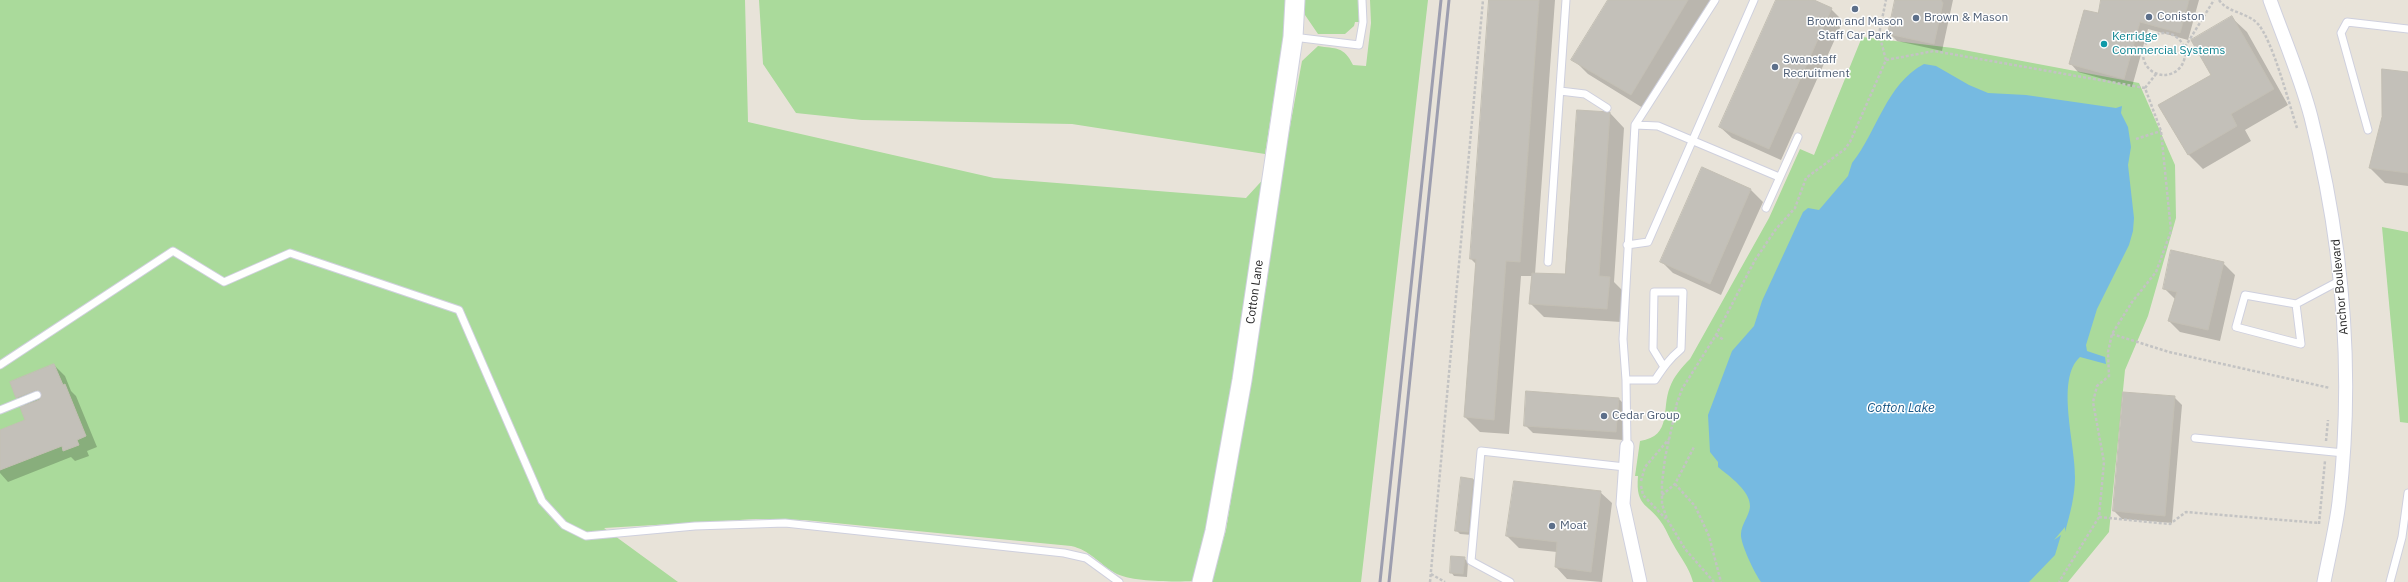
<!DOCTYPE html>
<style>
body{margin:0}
canvas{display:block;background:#e8e3d9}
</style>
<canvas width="2408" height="582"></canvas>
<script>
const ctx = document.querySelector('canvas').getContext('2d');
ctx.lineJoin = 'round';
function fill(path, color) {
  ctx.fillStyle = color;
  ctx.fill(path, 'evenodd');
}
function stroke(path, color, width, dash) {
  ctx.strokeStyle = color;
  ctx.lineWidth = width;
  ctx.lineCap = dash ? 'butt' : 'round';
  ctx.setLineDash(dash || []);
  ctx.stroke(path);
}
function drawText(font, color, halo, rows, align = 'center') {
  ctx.font = font + ' "IBM Plex Sans",sans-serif';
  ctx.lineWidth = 3;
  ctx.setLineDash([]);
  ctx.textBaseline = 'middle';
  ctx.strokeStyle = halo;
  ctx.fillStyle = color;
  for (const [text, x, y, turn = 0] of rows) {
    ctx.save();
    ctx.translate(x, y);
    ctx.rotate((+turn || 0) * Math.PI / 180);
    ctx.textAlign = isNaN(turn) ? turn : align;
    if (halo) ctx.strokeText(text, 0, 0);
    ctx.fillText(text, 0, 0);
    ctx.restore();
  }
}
fill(new Path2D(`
 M0,0H745L748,122L994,178L1246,198L1268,174L1247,307L1199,567L1193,581C1175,582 1131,582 1115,573C1098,563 1090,550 1071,546L804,520L756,519L604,528L678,582H0Z
 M759,0H1287L1286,19L1265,154L1072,124L862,120L796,113L763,64Z
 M1305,0H1358L1359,22H1355L1354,26L1345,34H1318L1305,15Z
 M1370,0H1428L1361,582H1211L1226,530L1267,281L1283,165L1302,61L1318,46C1336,49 1344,46 1353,65L1366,66L1371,23Z
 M1862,37L1953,48L2139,83L2175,165L2176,218L2148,316L2125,370L2109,532L2068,582H1693C1689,567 1680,557 1673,544C1669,538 1667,531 1663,525C1650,503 1635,509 1638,476H1635L1640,441C1673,436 1661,408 1670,387C1674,376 1682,367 1690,359L1769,218L1800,149L1814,155Z
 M2382,227L2408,232V423L2400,422Z`), '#aada9b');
fill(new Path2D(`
 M1924,64L1936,66L1969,85L1988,93L2026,95L2116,108L2122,106L2121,113L2128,127L2131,147L2128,165L2134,218L2133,231L2129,245L2097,309L2086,345L2087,351L2105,357L2106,364L2080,357C2055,379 2076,446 2075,477C2075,496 2070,514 2065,532V527L2054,540L2061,535L2055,555L2029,582H1761C1755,574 1740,543 1741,534C1741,525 1749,516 1750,507C1751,491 1729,476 1718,467V462L1710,452L1708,415L1732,351L1754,326L1762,301L1803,212L1808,208L1819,210L1848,176L1852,163C1877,132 1886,84 1924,64Z`), '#76bae1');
fill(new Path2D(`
 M1490,0H1555L1535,274L1565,275L1610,113L1624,128L1614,282L1624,292L1621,322L1544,317L1530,303L1532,276H1521L1509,434L1480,432L1465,417L1476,264L1471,259Z
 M1609,0H1712L1643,108L1588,74L1573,59Z
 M1777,0H1811L1831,9L1843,21L1781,160L1732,138L1720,127Z
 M1896,0H1953L1942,51L1897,41L1889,33Z
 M2102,0H2199L2188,40L2148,29L2132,87L2078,72L2071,64L2098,14Z
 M2231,17L2247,32L2288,105L2245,130L2251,141L2203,169L2188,154Z
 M2408,73V186L2385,183L2370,168Z
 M1702,168L1751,190L1763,202L1721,295L1673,273L1661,261Z
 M2223,263L2235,275L2220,341L2180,332L2169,321L2175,299L2164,288Z
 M54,365L65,376L71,391L76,396L97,447L87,451L89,456L75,461L71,457L8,482L0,473V431L26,421V406L17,397Z
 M2174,397L2182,405L2172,523L2122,519L2114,511Z
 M1619,399L1627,407L1623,440L1533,433L1525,425Z
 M1462,478L1473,479L1477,483L1472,535L1460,534L1456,530Z
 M1600,492L1612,503L1602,582L1567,579L1556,567L1557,552L1519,548L1507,536Z
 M1464,558L1468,562L1467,577L1454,576L1451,572Z`), '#0003');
const building = new Path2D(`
 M1489,0H1539L1520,262L1506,261L1494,420L1464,417L1476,259H1470Z
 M1608,0H1688L1631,95L1571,60Z
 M1776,0H1814L1832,8L1769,149L1719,127Z
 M1895,0H1941L1943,3L1934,44L1888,34Z
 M2101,0H2189L2180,33L2140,22L2124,79L2069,64L2084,10L2098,13Z
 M2232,16L2274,89L2231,114L2237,126L2188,155L2158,105L2211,75L2191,40Z
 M2382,69L2408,72V173L2369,168L2382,117Z
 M1577,110L1610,112L1599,276L1610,277L1607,309L1529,304L1532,273L1565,274Z
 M1702,167L1751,189L1710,284L1660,262Z
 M2171,250L2224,262L2208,330L2168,321L2177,292L2163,289Z
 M54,364L63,385L65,384L86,436L77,440L79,445L63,451L62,446L0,470V430L25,420L20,407L39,400L42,395L37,390L16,398L10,382Z
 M1526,391L1619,398L1616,432L1524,426Z
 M2123,392L2175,396L2165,516L2113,511Z
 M1461,477L1473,479L1468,532L1455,531Z
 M1514,481L1601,491L1591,572L1555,567L1557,542L1506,536Z
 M1451,556L1465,557L1463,574L1450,573Z`);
fill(building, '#c3c0b9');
stroke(building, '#c3bfb4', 1);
const lane = new Path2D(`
 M1293,37L1359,45L1363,22L1362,0
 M1560,91L1585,94L1607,108
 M1635,125L1658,126L1779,177
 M2368,130L2341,33L2347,22L2408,29
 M1766,208L1798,137
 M1627,245L1648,242L1754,0
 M1548,262L1566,0
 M2296,304L2301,344L2236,327L2245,295L2296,304L2341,280
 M0,365L173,251L224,282L290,253L459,310L542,501L564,525L586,536L695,526L785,523L1064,553L1086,558L1119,582
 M1626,380H1655C1663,368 1669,359 1681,349L1683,292H1654L1653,349L1664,367
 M0,410L37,395
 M2195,438L2344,453
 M1627,446L1626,380L1623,339L1635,125L1715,0
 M1510,582L1471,561L1481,451L1625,467
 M2390,582L2402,537L2408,493`);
const street = new Path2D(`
 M2270,0C2284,39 2301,78 2311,117C2343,243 2354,373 2339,502C2336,528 2329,555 2324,582
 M1627,446L1623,504L1640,582`);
const secondary = new Path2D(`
 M1202,582L1215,531L1242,380L1293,37L1295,0`);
stroke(lane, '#cfd0de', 9);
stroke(street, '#cfd0de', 15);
stroke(secondary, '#cfd0de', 21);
stroke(new Path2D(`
 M2219,0C2228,13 2247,12 2258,24C2273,41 2289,104 2297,128
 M2143 54a21 21 0 1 1 42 0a21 21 0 1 1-42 0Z
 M2185,47L2214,0
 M1886,60L1879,34L1886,0
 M2145,88L2156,74
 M2136,139L2161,131
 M2112,334L2169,352L2330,388
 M1716,335L1724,340
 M2326,441L2328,420
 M1641,481L1645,467L1669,439
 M1675,484L1695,506L1709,536L1721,582
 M1641,486L1643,495L1666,519
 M1662,495L1675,484L1694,447
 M2099,517L2170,524L2186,512L2319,523
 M2319,524L2325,461
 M1431,574L1445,582
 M1430,582L1483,0
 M1714,582L1685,549L1667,519L1662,504V483L1665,458L1677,403L1682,389L1716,335L1755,260L1776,229L1795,208L1806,178L1845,149L1850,142L1886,60L1934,51L2145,88L2161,131L2171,231L2156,272L2132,302L2112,334L2108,352L2109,376L2097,386L2093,402L2104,462L2099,517L2059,582`), '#c3c3c3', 2.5, [3, 2]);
stroke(lane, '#fff', 7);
stroke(street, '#fff', 13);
stroke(secondary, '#fff', 19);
stroke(new Path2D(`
 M1380,582L1441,0
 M1389,582L1449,0`), '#9d9eaf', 3);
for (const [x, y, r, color] of [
 [1855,9,4,"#5c6f8a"],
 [2149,17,4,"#5c6f8a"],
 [1916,18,4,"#5c6f8a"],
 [2104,44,4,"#0f9aa8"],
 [1775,67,4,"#5c6f8a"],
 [1604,416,4,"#5c6f8a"],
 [1552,526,4,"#5c6f8a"]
]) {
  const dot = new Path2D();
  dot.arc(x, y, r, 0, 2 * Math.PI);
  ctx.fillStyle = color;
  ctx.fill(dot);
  stroke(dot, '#fff', 1.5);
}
drawText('12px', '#4e5e75', '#fff', [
 ["Coniston",2157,17],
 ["Brown & Mason",1924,18],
 ["Brown and Mason",1855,22,"center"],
 ["Staff Car Park",1855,36,"center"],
 ["Swanstaff",1783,60],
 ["Recruitment",1783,74],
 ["Cedar Group",1612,416],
 ["Moat",1560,526]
], 'left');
drawText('12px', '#0d838f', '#fff', [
 ["Kerridge",2112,37],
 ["Commercial Systems",2112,51]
], 'left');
drawText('12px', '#272727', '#fff', [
 ["Anchor Boulevard",2340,287,-95],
 ["Cotton Lane",1255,292,-82]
]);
drawText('italic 13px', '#1a5887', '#fff', [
 ["Cotton Lake",1901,408]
]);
</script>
